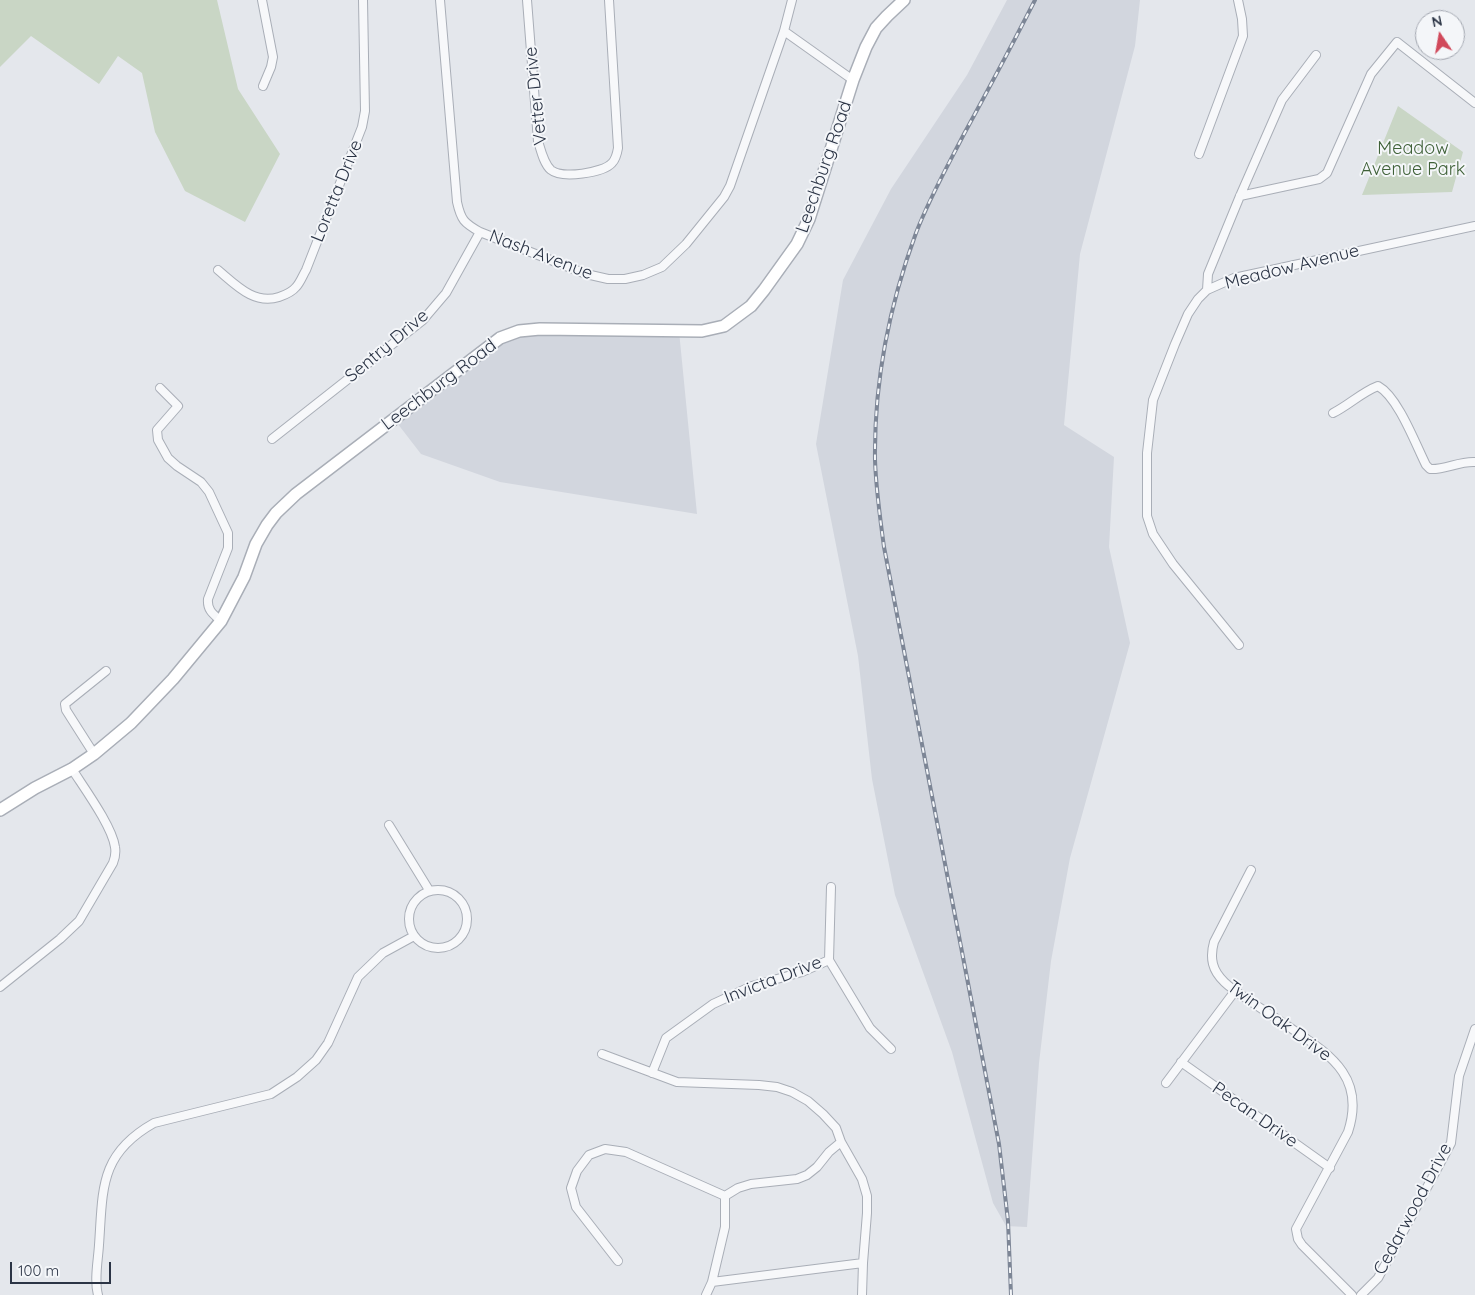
<!DOCTYPE html>
<style>
body{margin:0}
#map{position:relative;width:1475px;height:1295px;overflow:hidden;background:#e4e7ec;font-family:Quicksand,sans-serif}
canvas{display:block}
.north{position:absolute;left:1415px;top:10px;width:50px;height:50px;box-sizing:border-box;background:#f4f6f9;border:1px solid #a4a8b1;border-radius:50%;rotate:348deg;font-size:14px;font-weight:700;line-height:20px;text-align:center;color:#2b3445}
.north::after{content:'';display:block;margin:auto;width:18px;height:22px;background:#d1495b;clip-path:polygon(50% 0,100% 100%,50% 72%,0 100%)}
.scale{position:absolute;left:10px;top:1262px;width:101px;height:22px;box-sizing:border-box;border:2px solid #2b3445;border-top:0;padding-left:6px;font-size:15px;line-height:18px;white-space:nowrap;color:#2b3445;-webkit-text-stroke:4px #f4f6f9;paint-order:stroke}
</style>
<div id="map">
<canvas width="1475" height="1295"></canvas>
<div class="north">N</div>
<div class="scale">100 m</div>
</div>
<script>
const ctx = document.querySelector('canvas').getContext('2d');
ctx.lineJoin = 'round';
function fill(path, color) {
  ctx.fillStyle = color;
  ctx.fill(path, 'evenodd');
}
function stroke(path, color, width, dash) {
  ctx.strokeStyle = color;
  ctx.lineWidth = width;
  ctx.lineCap = dash ? 'butt' : 'round';
  ctx.setLineDash(dash || []);
  ctx.stroke(path);
}
function drawText(font, color, halo, rows, align = 'center') {
  ctx.font = font + ' Quicksand,sans-serif';
  ctx.lineWidth = 4;
  ctx.setLineDash([]);
  ctx.textBaseline = 'middle';
  ctx.strokeStyle = halo;
  ctx.fillStyle = color;
  for (const [text, x, y, turn = 0] of rows) {
    ctx.save();
    ctx.translate(x, y);
    ctx.rotate((+turn || 0) * Math.PI / 180);
    ctx.textAlign = isNaN(turn) ? turn : align;
    if (halo) ctx.strokeText(text, 0, 0);
    ctx.fillText(text, 0, 0);
    ctx.restore();
  }
}
fill(new Path2D(`
 M1007,0H1140L1135,46L1080,254L1064,425L1114,457L1109,547L1130,643L1070,858L1051,961L1039,1063L1027,1227L1006,1226L993,1203L952,1052L895,895L872,779L858,656L816,444L843,280L891,189L967,75Z
 M679,331L697,514L500,482L421,454L394,419L510,334Z`), '#d2d6de');
fill(new Path2D(`
 M0,0H217L238,89L280,154L245,222L185,191L155,132L142,73L118,56L99,84L31,36L0,67Z
 M1398,106L1463,152L1452,192L1362,195Z`), '#c9d6c5');
const street = new Path2D(`
 M262,0L273,57L271,67L263,86
 M440,0L457,202C461,220 464,223 480,232L586,274L608,279H625L643,275L662,267L686,244L724,197L730,186L784,31L792,0
 M527,0L538,141C541,151 544,164 551,170C562,179 603,173 612,163C616,159 617,154 618,148L609,0
 M784,31L853,80
 M1199,154L1243,36L1242,19L1238,0
 M1240,196L1319,179L1327,173L1371,74L1397,42L1475,103
 M218,270C236,285 254,305 279,297C285,295 292,292 296,287C300,283 303,275 306,270L362,127L365,111L363,0
 M1207,290L1208,274L1240,196L1282,100L1316,55
 M160,388L178,406L157,430L158,440L168,458L177,466L201,482L209,492L228,533V548L208,599C207,610 213,614 221,621
 M1333,413C1349,405 1362,392 1378,386C1398,397 1415,443 1426,465L1430,469C1445,470 1459,461 1475,462
 M272,439L423,320L446,293L480,232
 M1239,645L1173,564L1153,534L1147,516V453L1153,400L1175,344L1188,314L1198,299L1207,290L1234,278L1475,226
 M94,754L66,710L65,704L106,671
 M389,825L429,890
 M1251,870L1214,942C1212,949 1211,956 1213,964C1217,980 1234,990 1247,999C1263,1010 1279,1020 1295,1031C1334,1057 1365,1080 1348,1132L1296,1229L1298,1239L1302,1245L1352,1295
 M409 919a29 29 0 1 1 58 0a29 29 0 1 1-58 0Z
 M829,960L870,1028L891,1049
 M829,960L831,887
 M0,987L60,939L79,921L113,863C115,858 116,853 115,847C112,826 84,788 72,769
 M602,1054L677,1082L759,1085L777,1087L792,1092L808,1101L823,1114L836,1128L841,1142L862,1179L867,1196V1213L863,1263L862,1295
 M1181,1062L1330,1168
 M652,1073L666,1038L713,1004L752,986L802,972L829,960
 M1166,1083L1235,991
 M725,1196L738,1188L751,1184L797,1179L807,1175L817,1167L829,1152L841,1142
 M618,1261L576,1207L571,1188L577,1171L589,1155L605,1149L626,1152L725,1196V1227L712,1282L706,1295
 M712,1282L863,1263
 M98,1295C94,1280 98,1261 99,1245C103,1189 99,1154 154,1123L271,1094L297,1077L316,1060L328,1043L358,977L383,953L414,936
 M1361,1295L1378,1278L1451,1143L1459,1076L1475,1029`);
const secondary = new Path2D(`
 M0,810L35,788L72,769L94,754L131,723L173,679L221,621L244,577L256,544L267,525L276,513L296,494L500,338L519,331L540,329L702,331L724,326L751,306L764,290L797,244L809,219L853,80L866,47L876,28L887,16L904,0`);
stroke(street, '#a9aeb7', 10);
stroke(secondary, '#a9aeb7', 14);
stroke(street, '#f7f8fa', 8);
stroke(secondary, '#fff', 11);
const rail = new Path2D(`
 M1011,1295L1008,1221L999,1144L884,547C880,518 876,489 875,460C874,383 889,306 916,233C929,199 947,167 964,134C988,90 1012,45 1035,0`);
stroke(rail, '#7d8696', 4);
stroke(rail, '#f4f6f9', 2, [5.5]);
drawText('18px', '#2b3445', '#f4f6f9', [
 ["Vetter Drive",536,96,-96],
 ["Leechburg Road",824,167,-71],
 ["Loretta Drive",337,191,-68],
 ["Nash Avenue",541,255,21],
 ["Meadow Avenue",1292,267,-14],
 ["Sentry Drive",387,346,-40],
 ["Leechburg Road",439,385,-37],
 ["Invicta Drive",773,980,-21],
 ["Twin Oak Drive",1279,1021,36],
 ["Pecan Drive",1255,1115,35],
 ["Cedarwood Drive",1413,1209,-62]
]);
drawText('18px', '#3f6138', '#f4f6f9', [
 ["Meadow",1413,149],
 ["Avenue Park",1413,170]
]);
</script>
